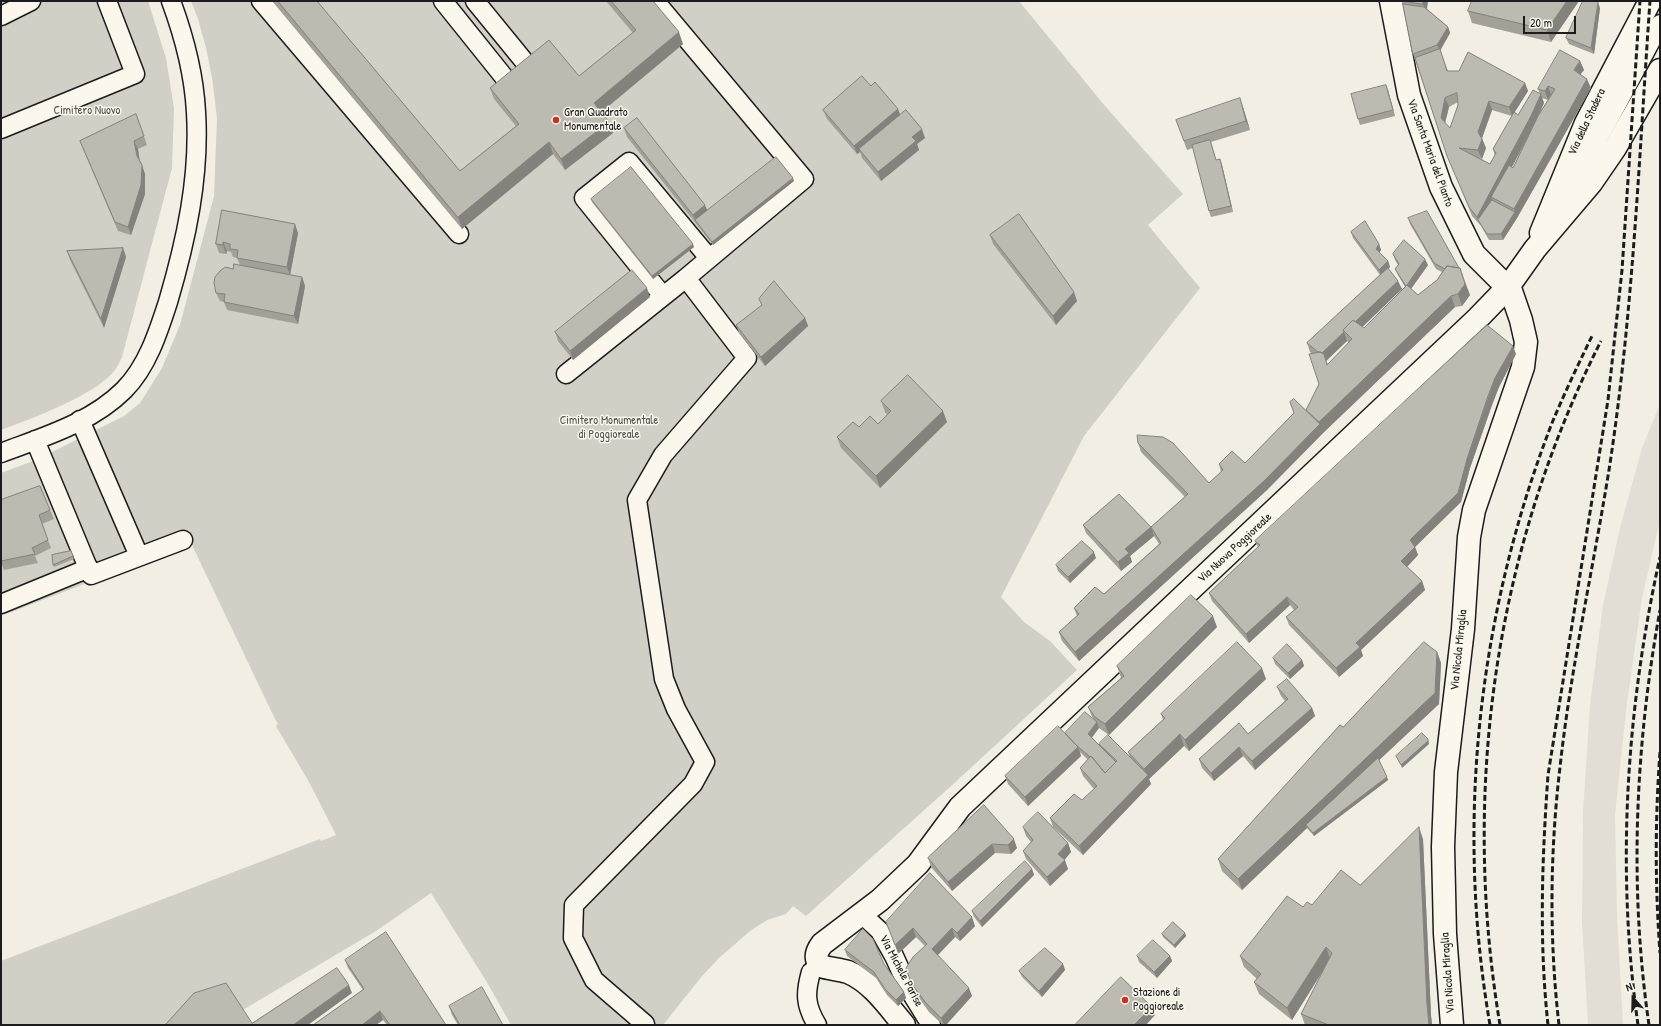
<!DOCTYPE html>
<style>
body{margin:0}
#map{position:relative;width:1661px;height:1026px;overflow:hidden;background:#f2eee4;font-family:"Patrick Hand",sans-serif}
canvas{display:block}
.frame{position:absolute;inset:0;border:2px solid #1c1c1c;pointer-events:none}
.north{position:absolute;left:1613px;top:978px;width:40px;height:40px;-webkit-text-stroke:3px #fbf7ec;paint-order:stroke;rotate:340deg;font-size:11px;font-weight:700;line-height:16px;text-align:center;color:#1c1c1c}
.north::after{content:'';display:block;margin:auto;width:14px;height:18px;background:#1c1c1c;clip-path:polygon(50% 0,100% 100%,50% 72%,0 100%)}
.scale{position:absolute;left:1523px;top:16px;width:53px;height:18px;box-sizing:border-box;border:2px solid #1c1c1c;border-top:0;padding-left:5px;font-size:12px;line-height:14px;white-space:nowrap;color:#1c1c1c;-webkit-text-stroke:3px #fbf7ec;paint-order:stroke}
</style>
<div id="map">
<canvas width="1661" height="1026"></canvas>
<div class="frame"></div>
<div class="north">N</div>
<div class="scale">20 m</div>
</div>
<script>
const ctx = document.querySelector('canvas').getContext('2d');
ctx.lineJoin = 'round';
function fill(path, color) {
  ctx.fillStyle = color;
  ctx.fill(path, 'evenodd');
}
function stroke(path, color, width, dash) {
  ctx.strokeStyle = color;
  ctx.lineWidth = width;
  ctx.lineCap = dash ? 'butt' : 'round';
  ctx.setLineDash(dash || []);
  ctx.stroke(path);
}
function drawText(font, color, halo, rows, align = 'center') {
  ctx.font = font + ' "Patrick Hand",sans-serif';
  ctx.lineWidth = 3;
  ctx.setLineDash([]);
  ctx.textBaseline = 'middle';
  ctx.strokeStyle = halo;
  ctx.fillStyle = color;
  for (const [text, x, y, turn = 0] of rows) {
    ctx.save();
    ctx.translate(x, y);
    ctx.rotate((+turn || 0) * Math.PI / 180);
    ctx.textAlign = isNaN(turn) ? turn : align;
    if (halo) ctx.strokeText(text, 0, 0);
    ctx.fillText(text, 0, 0);
    ctx.restore();
  }
}
fill(new Path2D(`
 M1660,404V520L1642,598L1627,703L1615,814L1617,917L1623,1025H1588L1582,922L1583,812L1590,705L1603,605L1620,528L1642,448Z`), '#e2ded5');
fill(new Path2D(`
 M1,1H148L166,58L174,108L172,168L122,357C120,361 118,366 115,370C96,395 31,419 1,430Z
 M191,1H1019L1105,106L1183,194L1148,225L1200,288L1084,436L1001,597L1024,622L1050,641L1077,670L950,787L806,916L793,906L786,914L767,920L750,931L719,958L702,976L663,1025H511L488,984L431,893L376,931L241,1011L176,1025H1V961L320,839L321,841L336,835L309,782L276,726L278,724L274,717L191,543L1,616V473L36,460L124,416L140,403L162,368L180,325L214,196L217,118L212,77L206,48L198,19Z`), '#d2cfc6');
const minor = new Path2D(`
 M261,1L459,234
 M443,1L508,82
 M475,1L528,66
 M1,16L31,1
 M1,129L135,74L107,1
 M1565,196L1609,119L1660,24
 M663,296L584,198L629,162L709,258
 M566,374L686,278
 M80,420L139,556
 M35,440L91,575L183,540
 M1,453C43,437 91,423 124,390C147,367 158,333 168,302C186,241 200,177 196,112C194,74 184,36 171,1
 M1,604L89,568
 M867,919L880,931L894,956L910,991L931,1025
 M811,972C805,993 805,1005 817,1025
 M645,1024L594,980L573,938L574,905L693,784L705,762L676,709L664,679L637,500L663,455L747,358L686,278L804,179L655,1`);
const major = new Path2D(`
 M1391,1L1409,95L1441,187L1474,254L1511,291L1521,320L1526,342L1523,367L1474,510L1469,537L1463,629L1446,772L1443,847L1445,934L1452,1025
 M1541,233L1586,123L1650,1
 M904,1025C888,1006 872,982 848,972C839,969 829,969 821,966C814,958 816,952 822,944L880,900L918,864L960,807L1478,318L1508,287L1535,249L1591,183L1615,148L1660,70`);
stroke(minor, '#1c1c1c', 21);
stroke(major, '#1c1c1c', 25);
stroke(minor, '#fbf7ec', 18);
stroke(major, '#fbf7ec', 22);
stroke(new Path2D(`
 M1660,752C1655,819 1655,885 1660,953
 M1490,1025C1455,823 1478,614 1552,423C1564,394 1578,365 1592,336
 M1500,1025C1461,792 1494,552 1601,341
 M1548,1025C1539,942 1542,859 1548,775L1608,400L1622,270L1640,1
 M1559,1025C1549,939 1550,852 1560,767C1571,667 1593,569 1609,470C1633,315 1639,157 1650,1
 M1638,1025C1616,869 1626,711 1660,557
 M1649,1025C1629,888 1635,747 1660,610`), '#1c1c1c', 3, [6, 3]);
fill(new Path2D(`
 M272,1H317L460,171L516,126L494,99L490,88L579,76L633,33L606,1H653L683,44L601,112L609,122L613,133L565,170L553,154L462,229Z
 M1402,1H1428L1427,9L1448,27L1450,33L1440,50L1448,71L1525,83L1528,91L1515,112L1518,115L1540,94L1538,89L1580,61L1584,70L1580,74L1591,88L1517,218L1503,240H1489L1481,226L1472,216L1451,164L1415,60L1413,54ZM1551,95L1540,112L1544,103L1542,98L1548,100ZM1458,102V105L1450,128L1445,123L1449,107ZM1492,110L1512,116L1493,149L1495,156L1490,164L1479,158L1482,159L1486,148L1482,138ZM1525,143L1513,168L1512,167Z
 M1579,1L1551,42L1472,23L1468,11Z
 M1600,8L1594,54L1569,44L1566,38Z
 M871,86L900,115L925,138L917,144L919,150L881,181L862,158L860,152L857,154L827,119L823,110Z
 M1388,90L1395,116L1360,125L1358,119Z
 M1243,107L1250,130L1211,142L1216,160L1220,159L1222,165L1233,212L1211,217L1209,211L1193,148L1187,150L1176,120Z
 M136,114L147,145L138,149L140,161L145,174V194L131,235L118,231L83,149L80,141Z
 M624,128L708,211L794,181L713,245L627,137Z
 M591,199L694,247L653,279L592,202Z
 M222,210L298,233L290,275L302,277L305,286L298,324L227,310L224,302L220,301L216,293L233,269L240,265L237,258L233,257L231,252L227,251L226,254L219,253L216,244Z
 M1408,218L1470,295L1462,306L1455,307L1323,433L1267,490L1079,661L1062,641L1059,632L1077,616L1074,608L1104,594L1159,544L1154,536L1130,556L1132,562L1121,571L1086,533L1083,525L1151,527L1185,497L1141,452L1138,443L1209,483L1221,472L1219,464L1245,463L1294,413L1290,402L1307,411L1319,384L1311,353L1310,352L1307,343L1380,275L1353,238L1351,232L1379,244L1381,250L1379,253L1388,261L1390,267L1388,269L1402,289L1362,327L1364,328L1405,287L1398,275L1395,269L1398,265L1395,260L1393,254L1428,265L1411,289L1418,295L1437,280L1442,272L1436,269L1410,224ZM1347,341L1349,343L1328,364L1326,361Z
 M990,235L1077,301L1056,325L993,244Z
 M123,248L126,257L104,328L70,260L67,251Z
 M650,297L573,360L558,341L555,332Z
 M759,299L805,318L808,326L765,366L739,333L736,325L762,306Z
 M1516,354L1499,387L1492,405L1470,468L1461,502L1415,547L1418,555L1407,567L1422,581L1425,590L1361,650L1363,656L1339,677L1289,625L1286,617L1294,610L1290,605L1249,643L1212,601L1209,593L1258,547L1255,541Z
 M881,401L947,422L880,488L841,448L837,437L859,427L878,424L887,415L885,412Z
 M1,500L50,510L54,519L42,524L51,548L35,556L38,563L4,570L1,562Z
 M71,551L74,559L54,567L53,565Z
 M1096,558L1070,583L1058,571L1056,565Z
 M1217,627L1109,735L1099,728L1092,737L1099,745L1130,757L1128,752L1163,720L1161,714L1266,679L1189,751L1184,746L1149,779L1151,784L1083,855L1053,827L1050,818L1082,800L1094,789L1083,776L1080,768L1088,760L1080,752L1081,756L1028,806L1008,784L1005,776L1065,733L1093,719L1088,707L1121,678L1117,666Z
 M1437,652L1441,663L1439,704L1379,760L1388,780L1314,836L1307,828L1242,890L1222,871L1218,859L1343,727Z
 M1273,658L1302,660L1304,666L1290,679L1275,664Z
 M1277,687L1312,708L1315,716L1255,770L1243,756L1214,781L1202,768L1199,759L1248,734L1285,701L1281,696Z
 M984,805L1017,848L1011,854L995,853L952,891L931,867L928,858Z
 M1023,827L1068,843L1071,852L1064,860L1068,869L1050,886L1026,859L1023,851L1031,842L1026,836Z
 M1423,839L1431,1015L1432,1025H1305L1301,1014L1325,968L1292,1020L1259,994L1254,982L1257,979L1244,967L1240,956L1303,907L1312,905L1360,885Z
 M1032,869L1034,875L982,927L974,917L972,911Z
 M930,873L975,926L960,941L955,937L938,955L972,996L946,1025H943L929,1012L914,991L911,983L925,946L916,937L898,954Z
 M1185,933L1186,936L1175,948L1163,937L1162,934Z
 M845,950L884,964L904,992L906,998L898,1006L887,995L876,978L847,956Z
 M1137,956H1170L1172,961L1157,978L1139,962Z
 M345,960L446,1025H387L383,1020L376,1025H313L363,990L348,968Z
 M1063,964L1065,970L1042,997L1022,977L1019,971Z
 M449,1006L503,1025H458L452,1015Z`), '#a3a098');
fill(new Path2D(`
 M1423,1H1428L1426,13L1423,4Z
 M1567,1H1579L1551,42L1547,30Z
 M1598,2L1600,8L1594,54L1591,48Z
 M1448,27L1450,33L1440,51L1437,45Z
 M679,32L683,44L598,115L594,103Z
 M1580,61L1584,70L1577,79L1574,70Z
 M1587,79L1591,88L1517,218L1503,240L1501,234L1515,212L1514,209Z
 M1525,83L1528,91L1512,116L1509,107Z
 M1386,85L1388,90L1395,116L1393,110Z
 M1548,86L1551,95L1548,100L1545,91Z
 M1541,94L1544,103L1534,125L1495,199L1491,197L1493,202L1478,220L1477,217Z
 M1240,98L1243,107L1250,130L1246,121Z
 M1445,98L1449,107L1444,127L1441,118Z
 M1489,101L1492,110L1481,141L1478,132Z
 M898,109L901,117L859,149L860,152L857,154L854,146Z
 M609,122L613,133L565,170L561,159Z
 M922,129L925,138L917,144L919,150L881,181L878,172L912,137Z
 M1482,139L1486,148L1482,159L1478,150Z
 M134,141L138,149L140,165L137,156Z
 M549,142L553,154L462,229L458,217Z
 M1220,159L1222,165L1233,212L1231,206Z
 M142,165L145,174V194L131,235L128,227Z
 M793,178L794,181L713,245L712,242Z
 M705,205L709,214L696,220L693,215Z
 M295,224L298,233L290,275L287,267Z
 M223,242L227,251L226,254L223,245Z
 M693,244L694,247L653,279L652,276Z
 M1379,244L1381,250L1378,255L1376,249Z
 M123,248L126,257L104,328L101,319Z
 M1425,259L1428,265L1408,293L1406,287Z
 M1388,261L1390,267L1381,276L1379,270Z
 M1460,268L1470,295L1462,306L1458,294Z
 M302,277L305,286L298,324L294,316Z
 M1398,281L1402,289L1351,338L1345,332Z
 M647,288L650,297L573,360L570,351Z
 M1074,292L1077,301L1056,325L1053,316Z
 M1451,296L1455,307L1323,433L1267,490L1079,661L1075,652L1320,424L1319,422Z
 M805,318L808,326L765,366L761,357Z
 M1344,332L1347,341L1326,361L1331,376L1321,354Z
 M1513,346L1516,354L1499,387L1492,405L1470,468L1461,502L1415,547L1418,555L1405,569L1401,561L1410,540L1467,459L1495,378Z
 M943,411L947,422L880,488L876,476Z
 M1151,527L1154,536L1130,556L1132,562L1121,571L1118,562L1125,549Z
 M1094,552L1096,558L1070,583L1068,577Z
 M1422,581L1425,590L1361,650L1363,656L1339,677L1336,668L1356,643Z
 M1287,597L1290,605L1249,643L1246,634Z
 M1213,616L1217,627L1109,735L1105,724Z
 M1437,652L1441,663L1439,704L1308,827L1306,825L1307,828L1242,890L1238,879Z
 M1302,660L1304,666L1290,679L1288,673Z
 M1262,668L1266,679L1189,751L1185,740Z
 M1312,708L1315,716L1255,770L1252,761Z
 M1097,722L1099,728L1090,740L1088,734Z
 M1180,734L1184,746L1149,779L1151,784L1083,855L1079,846L1147,776L1144,769Z
 M1428,739L1429,744L1402,768L1401,765Z
 M1078,747L1081,756L1028,806L1025,797Z
 M1239,747L1243,756L1214,781L1211,773Z
 M1387,777L1388,780L1314,836L1313,833Z
 M1419,827L1423,839L1431,1015L1432,1025H1429L1427,1004Z
 M1014,839L1017,848L1011,854L1008,845Z
 M1068,843L1071,852L1062,863L1058,854Z
 M992,844L995,853L952,891L948,882Z
 M1065,860L1068,869L1050,886L1047,877Z
 M1032,869L1034,875L982,927L980,921Z
 M972,917L975,926L960,941L957,933Z
 M913,928L916,937L898,954L895,945Z
 M952,928L955,937L935,958L932,949Z
 M1185,933L1186,936L1175,948L1174,945Z
 M1326,947L1330,959L1292,1020L1287,1008Z
 M1170,956L1172,961L1157,978L1154,972Z
 M1063,964L1065,970L1042,997L1039,991Z
 M349,985L352,993L308,1025H293Z
 M969,988L972,996L946,1025H944L941,1018Z
 M904,992L906,998L898,1006L896,1000Z
 M1152,1007L1155,1015L1146,1025H1134Z
 M380,1011L383,1020L376,1025H362Z`), '#84827c');
const building = new Path2D(`
 M278,1H317L460,171L519,124L490,88L549,40L579,76L636,30L611,1H653L679,32L594,103L609,122L561,159L549,142L458,217Z
 M1403,1H1423V4Z
 M1472,1H1567L1547,30L1468,11Z
 M1583,1H1596L1598,2L1591,48L1566,38Z
 M1403,4L1424,7L1448,27L1437,45L1413,54Z
 M1440,49L1447,71H1459L1468,52L1525,83L1509,107L1489,101L1478,132L1482,139L1478,150L1459,148L1490,164L1496,153L1493,149L1514,112L1518,115L1533,90L1541,94L1531,116L1477,217L1469,207L1447,156L1415,58ZM1457,93L1458,105L1450,128L1441,118L1445,98Z
 M1560,50L1580,61L1574,70L1587,79L1514,209L1491,197L1509,165L1513,168L1538,116L1555,89L1548,86L1545,91L1538,89Z
 M862,76L871,86L875,82L898,109L854,146L823,110Z
 M1386,85L1393,110L1358,119L1351,94Z
 M1240,98L1246,121L1184,141L1176,120Z
 M906,110L922,129L912,137L916,141L878,172L859,149Z
 M136,114L144,136L134,141L137,156L142,165L141,185L128,227L115,222L80,141Z
 M637,118L705,205L693,215L624,128Z
 M1210,140L1216,160L1220,159L1231,206L1209,211L1192,145Z
 M776,157L793,178L712,242L695,220Z
 M631,167L693,244L652,276L591,199Z
 M1492,200L1515,212L1501,234H1487L1478,220Z
 M222,210L295,224L287,267L237,258L238,250L230,249V244L223,242V245L216,244Z
 M1427,211L1459,268L1447,266L1445,269L1434,263L1408,218Z
 M1019,214L1074,292L1053,316L990,235Z
 M1365,221L1379,244L1376,249L1388,261L1379,270L1351,232Z
 M1404,240L1425,259L1407,285L1406,286L1395,269L1399,264L1393,254Z
 M123,248L101,319L67,251Z
 M234,264L302,277L294,316L224,302L225,294L216,293L214,283L215,277L220,271L225,267L233,269Z
 M1447,266L1460,268L1465,284L1458,294L1451,296L1319,422L1306,410L1319,384L1309,354L1320,352L1324,354L1327,365L1352,339L1343,330L1353,320L1364,328L1407,285L1418,295L1437,280Z
 M1388,268L1398,281L1355,322L1353,320L1343,330L1344,332L1322,353L1320,352H1318L1307,343Z
 M632,270L647,288L570,351L555,332Z
 M774,281L805,318L761,357L736,325L762,305L759,299Z
 M1487,325L1513,346L1495,378L1488,396L1467,459L1458,493L1410,540L1415,547L1401,561L1422,581L1356,643L1360,647L1336,668L1286,617L1298,607L1287,597L1246,634L1209,593L1260,545L1255,541Z
 M908,375L943,411L876,476L837,437L853,422L859,427L870,416L878,424L891,411L881,401Z
 M1294,399L1320,424L1264,481L1075,652L1059,632L1079,614L1074,608L1095,587L1104,594L1161,543L1151,527L1125,549L1129,553L1118,562L1083,525L1119,494L1151,527L1188,494L1138,443L1137,435L1163,437L1173,443L1209,483L1223,470L1219,464L1232,451L1245,463L1294,413L1290,402Z
 M40,486L50,510L39,515L48,540L32,548L35,554L1,561V500Z
 M1082,541L1094,552L1068,577L1056,565Z
 M71,551L73,556L53,565L52,555Z
 M1191,595L1213,616L1105,724L1095,717L1088,707L1124,676L1117,666Z
 M1237,642L1262,668L1185,740L1180,734L1144,769L1128,752L1165,718L1161,714Z
 M1424,642L1437,652L1435,693L1238,879L1218,859L1340,725L1343,727Z
 M1287,644L1302,660L1288,673L1273,658Z
 M1287,679L1312,708L1252,761L1239,747L1211,773L1199,759L1239,723L1248,734L1288,699L1277,687Z
 M1085,712L1097,722L1088,734L1116,762L1105,773L1091,756L1090,757L1074,743L1065,733Z
 M1058,726L1078,747L1025,797L1005,776Z
 M1422,733L1428,739V741L1401,765L1396,756Z
 M1108,735L1148,775L1079,846L1050,818L1074,794L1082,800L1097,786L1080,768L1091,756L1105,773L1117,761L1099,744Z
 M1378,758L1387,777L1313,833L1306,825Z
 M984,805L1014,839L1008,845L992,844L948,882L928,858Z
 M1038,812L1068,843L1058,854L1065,860L1047,877L1023,851L1033,840L1023,827Z
 M1419,827L1427,1004L1429,1025H1329L1301,1014L1332,953L1326,947L1287,1008L1254,982L1261,974L1240,956L1287,896L1303,907L1307,902L1312,905L1341,870L1360,885Z
 M1025,861L1032,869L980,921L972,911Z
 M930,873L972,917L957,933L952,928L932,949L969,988L941,1018L926,1003L911,983L906,968L913,957L927,944L913,928L895,945L886,922Z
 M1173,922L1185,933L1174,945L1162,934Z
 M863,929L873,939L884,964L904,992L896,1000L885,989L874,972L845,950Z
 M386,932L446,1025H390L380,1011L362,1025H313L364,989L345,960Z
 M1153,940L1170,956L1154,972L1137,956Z
 M1045,948L1063,964L1039,991L1019,971Z
 M337,968L349,985L293,1025H166V1024L194,993L226,983L252,1023Z
 M1121,977L1152,1007L1134,1025H1075Z
 M482,987L503,1025H460L449,1006Z`);
fill(building, '#bdbab1');
stroke(building, '#84827c', 1);
for (const [x, y, r, color] of [
 [556,120,4,"#c8321e"],
 [1125,1000,4,"#c8321e"]
]) {
  const dot = new Path2D();
  dot.arc(x, y, r, 0, 2 * Math.PI);
  ctx.fillStyle = color;
  ctx.fill(dot);
  stroke(dot, '#fbf7ec', 1.5);
}
drawText('12px', '#53524f', '#fbf7ec', [
 ["Cimitero Nuovo",87,111],
 ["Cimitero Monumentale",609,421],
 ["di Poggioreale",609,435]
]);
drawText('12px', '#1c1c1c', '#fbf7ec', [
 ["Gran Quadrato",564,113],
 ["Monumentale",564,127],
 ["Stazione di",1133,993],
 ["Poggioreale",1133,1007]
], 'left');
drawText('12px', '#1c1c1c', '#fbf7ec', [
 ["Via della Stadera",1587,122,-65],
 ["Via Santa Maria del Pianto",1430,153,70],
 ["Via Nuova Poggioreale",1235,548,-43],
 ["Via Nicola Miraglia",1459,650,-84],
 ["Via Michele Parise",901,971,62],
 ["Via Nicola Miraglia",1448,973,-94]
]);
</script>
